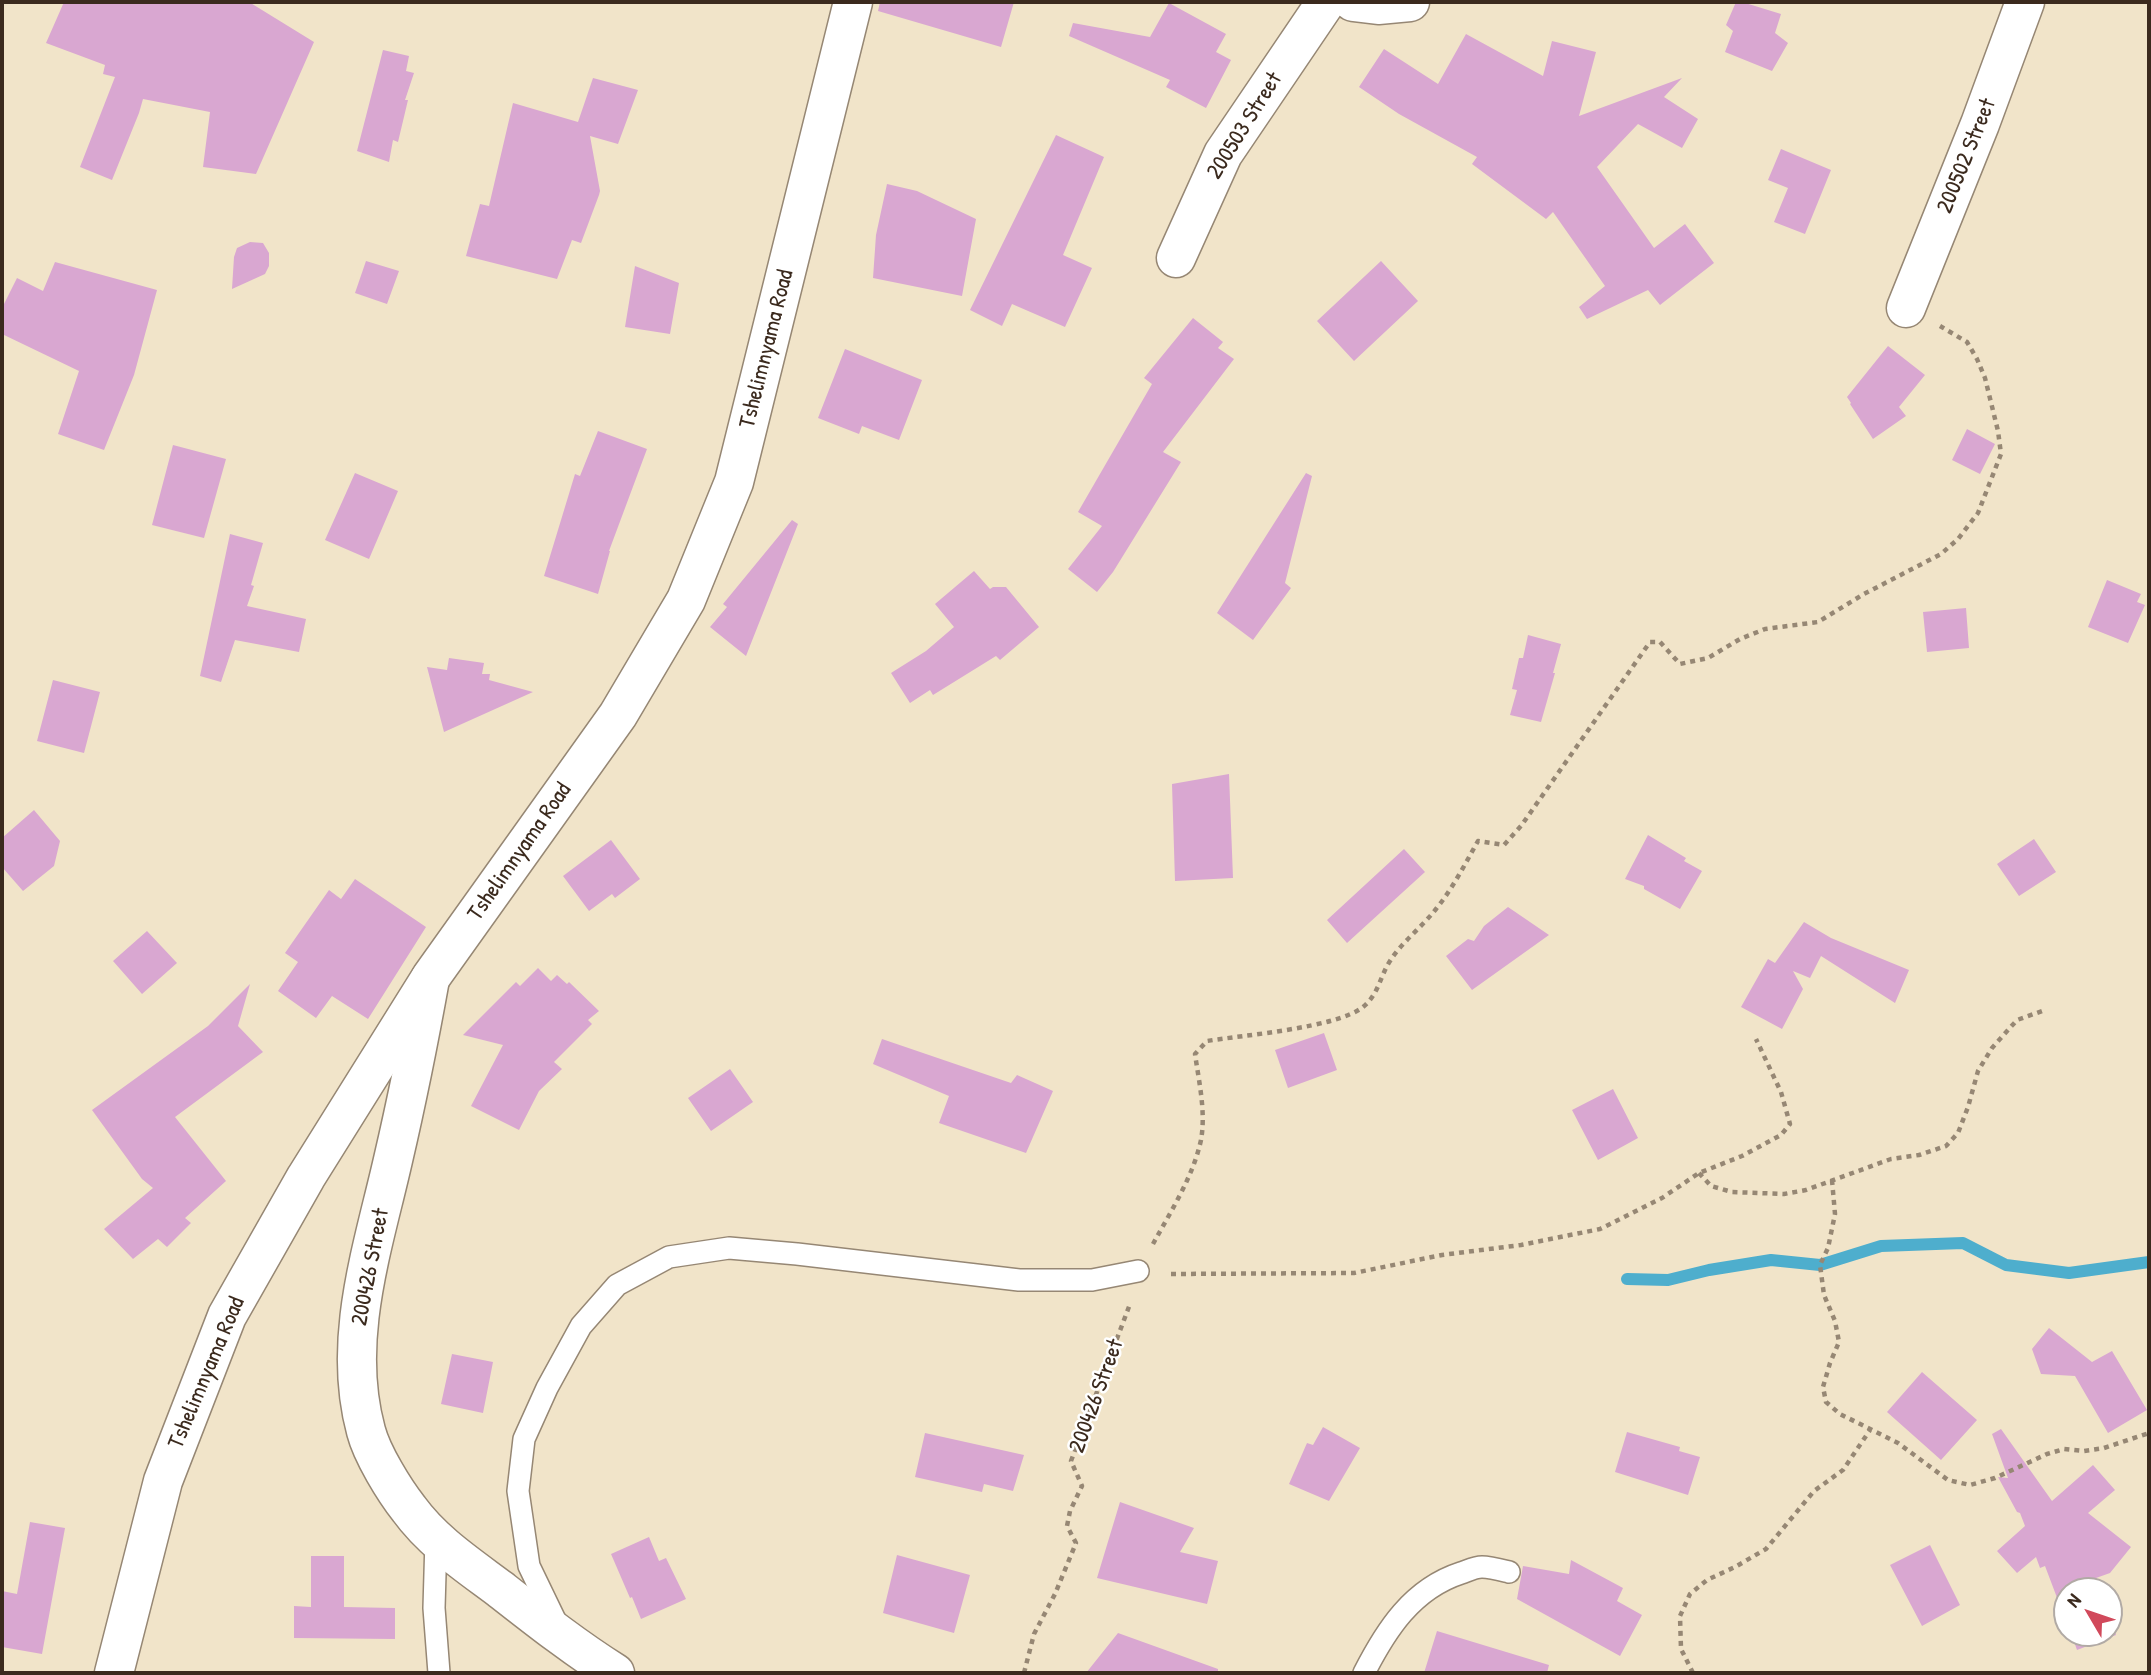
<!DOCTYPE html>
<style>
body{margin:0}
#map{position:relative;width:2151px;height:1675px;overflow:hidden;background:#f1e4c9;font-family:"Patrick Hand",sans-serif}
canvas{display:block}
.frame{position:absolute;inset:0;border:4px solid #3b2a1e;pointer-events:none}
.north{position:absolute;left:2053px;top:1577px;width:70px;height:70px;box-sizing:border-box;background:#fff;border:2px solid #b1aaa5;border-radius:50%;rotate:309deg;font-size:19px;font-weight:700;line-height:28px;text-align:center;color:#3b2a1e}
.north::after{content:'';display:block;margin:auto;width:24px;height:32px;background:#d1495b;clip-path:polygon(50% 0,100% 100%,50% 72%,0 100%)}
</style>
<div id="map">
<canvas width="2151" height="1675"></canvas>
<div class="frame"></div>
<div class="north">N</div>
</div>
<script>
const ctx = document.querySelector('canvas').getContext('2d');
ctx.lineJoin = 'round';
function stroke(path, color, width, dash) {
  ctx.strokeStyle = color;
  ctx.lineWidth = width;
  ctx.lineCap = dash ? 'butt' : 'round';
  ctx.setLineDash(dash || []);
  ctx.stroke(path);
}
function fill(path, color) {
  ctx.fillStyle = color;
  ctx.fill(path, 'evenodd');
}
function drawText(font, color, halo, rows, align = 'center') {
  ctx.font = font + ' "Patrick Hand",sans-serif';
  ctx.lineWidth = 5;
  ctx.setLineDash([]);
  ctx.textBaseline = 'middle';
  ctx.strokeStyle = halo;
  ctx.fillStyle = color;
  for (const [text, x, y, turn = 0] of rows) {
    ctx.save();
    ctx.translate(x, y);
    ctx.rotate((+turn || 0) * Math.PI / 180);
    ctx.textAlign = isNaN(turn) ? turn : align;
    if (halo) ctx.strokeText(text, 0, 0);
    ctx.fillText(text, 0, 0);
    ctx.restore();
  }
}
stroke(new Path2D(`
 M1627,1279L1668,1280L1709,1270L1771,1260L1820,1265L1881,1246L1963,1243L2006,1265L2069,1273L2149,1262`), '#4eaecd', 12);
fill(new Path2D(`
 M64,2H249L314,42L256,174L203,167L210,112L143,99L139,113L112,180L80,167L115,77L103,74L105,65L46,43Z
 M880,2H1014L1001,47L878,11Z
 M1736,2H1742L1781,14L1775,33L1788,43L1772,71L1725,52L1733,31L1726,25Z
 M1169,3L1226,34L1216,52L1231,60L1206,108L1166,87L1170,80L1069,36L1073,23L1150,37Z
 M1466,34L1543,76L1552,41L1596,52L1579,116L1682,78L1664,97L1698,119L1682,148L1638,124L1597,167L1654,248L1685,224L1714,263L1660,305L1648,290L1587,319L1579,307L1605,286L1553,212L1546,219L1472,164L1477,157L1399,114L1359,87L1384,49L1438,84Z
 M383,50L409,56L406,71L414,73L405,100H408L398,142L393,140L389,162L357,151Z
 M593,78L638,90L618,144L590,136L600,191L599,195L581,243L572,240L557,279L466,256L480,204L489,206L513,103L578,122Z
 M1056,135L1104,157L1063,255L1092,268L1065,327L1012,304L1002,326L970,310Z
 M1781,149L1831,170L1805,234L1774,222L1788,188L1768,180Z
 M887,184L917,191L976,219L962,296L873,278L876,235Z
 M250,242L263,243L269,253V266L265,274L232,289L234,257L237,248Z
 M366,261L399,271L387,304L355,293Z
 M1381,261L1418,301L1354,361L1317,321Z
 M55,262L157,290L134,375L104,450L58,434L79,371L2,334V308L17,278L43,291Z
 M635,266L679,283L670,334L625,327Z
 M1193,318L1223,342L1218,348L1234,359L1163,452L1181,462L1113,572L1097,592L1068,569L1102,526L1078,512L1152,384L1144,378Z
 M1888,346L1925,375L1899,407L1906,416L1873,439L1850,404L1851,403L1847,397Z
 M845,349L922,380L899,440L862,426L859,434L818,418Z
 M1967,429L1995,444L1980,474L1952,460Z
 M598,431L647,449L609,551H610L598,594L544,576L575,474L580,476Z
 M173,445L226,459L204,538L152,525Z
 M355,473L398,491L369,559L325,540Z
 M1306,473L1312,476L1285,583L1291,588L1253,640L1217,613Z
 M792,520L798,524L746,656L710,627L727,607L723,604Z
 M230,534L263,543L251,585L254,586L247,606L306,619L299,652L235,640L221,682L200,676Z
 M974,571L990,589L993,587H1006L1039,627L1000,660L996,656L933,695L930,690L910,703L891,673L926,651L954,627L935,604Z
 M2107,580L2141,594L2137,602L2145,605L2128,643L2088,627Z
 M1966,608L1969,648L1927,652L1923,612Z
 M1528,635L1561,644L1553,673H1555L1541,722L1510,715L1517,690L1512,689L1519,658H1523Z
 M449,658L484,663L482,674H490L489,680L533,692L444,732L427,667L447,670Z
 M53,680L100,692L84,753L37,741Z
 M1229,774L1233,878L1175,881L1172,784Z
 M34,810L60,841L54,866L23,891L2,867V838Z
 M1648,835L1686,858L1684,861L1702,871L1680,909L1644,889V886L1625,879Z
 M2034,839L2056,872L2019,896L1997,864Z
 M611,840L640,879L615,898L612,894L589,911L563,876Z
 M1404,849L1425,872L1347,943L1327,920Z
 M355,879L426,927L368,1019L332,996L316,1018L278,991L298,962L285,953L329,890L341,899Z
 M1508,907L1549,935L1472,990L1446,956L1468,939L1474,941L1484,926Z
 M1804,922L1831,938L1909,970L1895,1003L1821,956L1810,978L1793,971L1803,989L1782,1029L1741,1007L1768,959L1775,963Z
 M147,931L177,963L142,994L113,961Z
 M538,968L551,981L557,975L567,984L569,982L599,1011L588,1020L592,1024L554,1062L562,1069L539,1091L519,1130L471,1106L503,1045L463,1035L516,982L520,986Z
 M250,984L238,1026L263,1052L175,1117L226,1181L185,1218L191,1223L167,1247L158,1239L133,1259L104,1229L153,1188L142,1179L92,1110L208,1026Z
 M1324,1033L1337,1070L1288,1088L1275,1050Z
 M882,1039L1011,1083L1017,1075L1053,1091L1026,1153L939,1123L949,1096L873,1064Z
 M730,1069L753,1102L711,1131L688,1098Z
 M1613,1089L1638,1138L1598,1160L1572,1110Z
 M2049,1328L2092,1362L2112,1351L2147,1410L2108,1433L2075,1376L2041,1374L2032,1349Z
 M452,1354L493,1362L483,1413L441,1404Z
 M1922,1372L1977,1420L1941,1460L1887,1412Z
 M1323,1427L1360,1448L1329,1501L1289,1484L1307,1443L1313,1445Z
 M2001,1429L2052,1501L2093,1465L2115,1490L2088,1513L2131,1547L2110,1573L2096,1578L2101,1591H2067V1624L2045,1566L2040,1568L2036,1557L2017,1573L1997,1551L2025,1526L2020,1513L2017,1512L1998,1477L2008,1478L1992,1434Z
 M1627,1432L1680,1447L1679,1451L1700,1457L1688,1495L1615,1472Z
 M925,1433L1024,1455L1013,1491L984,1484L982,1492L915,1477Z
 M1120,1502L1194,1528L1180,1552L1218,1561L1207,1604L1097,1578Z
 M30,1522L65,1528L42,1654L2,1647V1591L17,1594Z
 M649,1537L659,1561L666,1558L686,1599L641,1619L632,1597L630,1598L611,1554Z
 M1930,1545L1960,1605L1922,1626L1890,1565Z
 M897,1555L970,1575L954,1633L883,1613Z
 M311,1556H344V1607L395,1608V1639L294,1638V1606L311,1607Z
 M1571,1560L1623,1588L1617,1601L1642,1615L1620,1656L1517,1599L1523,1566L1569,1574Z
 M2109,1614L2116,1635L2077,1650L2071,1633H2109Z
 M1437,1631L1549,1665L1547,1673H1424Z
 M1118,1633L1218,1669V1673H1086Z`), '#d9a7d1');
const service = new Path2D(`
 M436,1539L434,1608L439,1673
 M557,1624L529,1566L518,1491L524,1439L547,1388L581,1326L617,1285L669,1257L729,1248L797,1254L1019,1280H1092L1138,1271
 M1364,1673C1386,1630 1412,1589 1461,1573C1467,1571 1475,1567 1482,1567C1490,1567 1501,1570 1509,1572`);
const minor = new Path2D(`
 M1353,2L1378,5L1410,2
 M1176,258L1223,154L1326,2
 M1906,308L1980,124L2025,2
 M430,979C419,1040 407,1100 393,1160C373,1248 341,1340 366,1431C372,1454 394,1490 409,1509C433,1542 468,1565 500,1589C537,1618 575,1648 615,1673`);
const tertiary = new Path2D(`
 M114,1673L163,1481L227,1316L306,1177L431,977L618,715L686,600L734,482L853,2`);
stroke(service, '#968774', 24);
stroke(minor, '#968774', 41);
stroke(tertiary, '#968774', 41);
stroke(new Path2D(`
 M1699,1173L1711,1186L1732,1192L1784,1194L1806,1190L1891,1159L1919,1155L1946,1146L1958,1133L1968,1107L1978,1071L1992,1048L2017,1020L2045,1010
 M1832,1180L1835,1214L1828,1248L1820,1265L1824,1295L1835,1321L1839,1342L1830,1363L1823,1387L1826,1402L1840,1414L1898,1443L1948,1480L1970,1485L1995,1478L2047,1454L2064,1449L2084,1451L2104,1448L2149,1433
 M1153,1244C1171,1211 1193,1177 1201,1140C1206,1112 1199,1082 1195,1054L1207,1041C1244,1035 1336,1028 1363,1007C1379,994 1380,976 1390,961C1402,942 1422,927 1436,909C1453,888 1465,864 1478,841L1504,845L1521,826L1650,642H1660L1680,664L1708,658L1740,639L1765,629L1818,622L1864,594L1941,554L1958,539L1978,513L2001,454L1998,431L1985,378L1977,359L1967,342L1940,326
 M1171,1274L1354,1273L1442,1255L1521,1245L1600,1229L1662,1198L1699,1173L1742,1156L1781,1135L1790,1124L1781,1092L1756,1039
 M1024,1673L1034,1634L1055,1594L1076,1543L1067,1526L1070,1511L1082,1486L1071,1461L1130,1304
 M1693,1673L1681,1649L1680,1616L1690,1594L1707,1580L1735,1567L1766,1549L1814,1491L1843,1470L1870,1430`), '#968774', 4.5, [5, 5]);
stroke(service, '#fff', 21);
stroke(minor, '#fff', 38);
stroke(tertiary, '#fff', 38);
drawText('23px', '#3b2a1e', '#fff', [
 ["200503 Street",1245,126,-58],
 ["200502 Street",1967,156,-68],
 ["Tshelimnyama Road",767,349,-76],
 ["Tshelimnyama Road",520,852,-55],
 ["200426 Street",371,1267,-79],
 ["Tshelimnyama Road",207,1373,-67],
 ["200426 Street",1097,1396,-70]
]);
</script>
